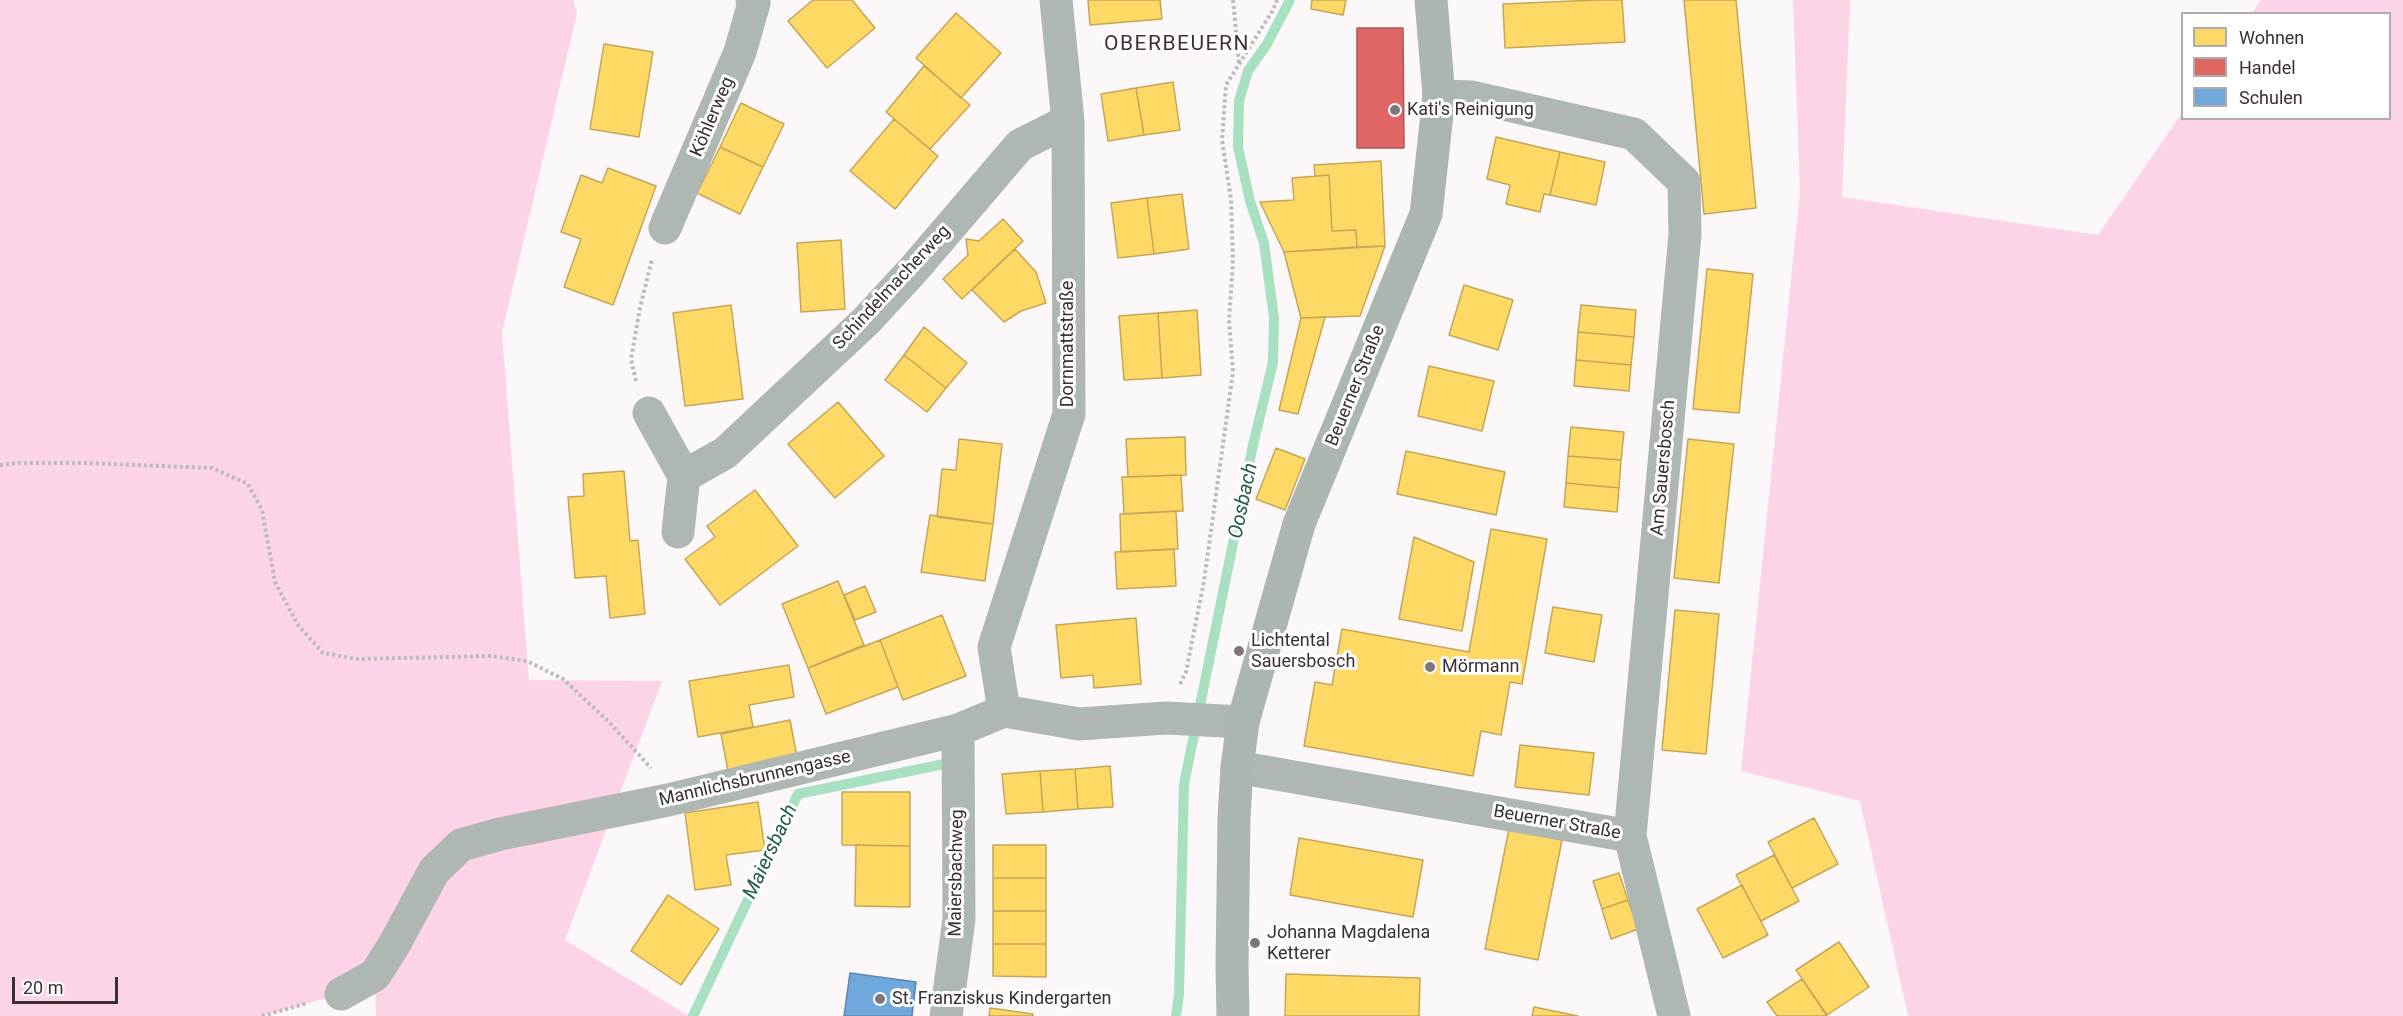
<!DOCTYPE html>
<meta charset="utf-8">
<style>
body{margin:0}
#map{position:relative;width:2403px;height:1016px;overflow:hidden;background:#fcf8fa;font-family:Roboto,sans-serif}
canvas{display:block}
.legend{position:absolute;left:2181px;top:12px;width:210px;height:108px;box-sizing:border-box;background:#fff;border:2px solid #b0acae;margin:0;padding:8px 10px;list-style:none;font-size:18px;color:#3a2f35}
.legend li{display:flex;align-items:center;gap:12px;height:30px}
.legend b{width:30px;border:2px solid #b0acae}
.scale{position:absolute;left:12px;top:977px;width:106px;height:27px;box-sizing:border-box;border:3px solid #3a2f35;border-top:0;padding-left:8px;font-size:18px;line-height:21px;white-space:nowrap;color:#3a2f35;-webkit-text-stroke:4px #fff;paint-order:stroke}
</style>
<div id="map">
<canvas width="2403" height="1016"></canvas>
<ul class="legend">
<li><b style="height:16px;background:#ffd966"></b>Wohnen</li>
<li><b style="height:16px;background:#e06666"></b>Handel</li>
<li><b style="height:16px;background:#6fa8dc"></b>Schulen</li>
</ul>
<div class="scale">20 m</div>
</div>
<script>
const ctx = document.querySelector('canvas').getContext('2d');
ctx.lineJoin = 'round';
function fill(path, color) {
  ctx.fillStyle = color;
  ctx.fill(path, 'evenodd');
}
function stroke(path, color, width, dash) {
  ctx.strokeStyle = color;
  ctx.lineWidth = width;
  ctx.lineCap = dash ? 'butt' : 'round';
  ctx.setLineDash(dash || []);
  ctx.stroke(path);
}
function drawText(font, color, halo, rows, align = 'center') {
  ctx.font = font + ' Roboto,sans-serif';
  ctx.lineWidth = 6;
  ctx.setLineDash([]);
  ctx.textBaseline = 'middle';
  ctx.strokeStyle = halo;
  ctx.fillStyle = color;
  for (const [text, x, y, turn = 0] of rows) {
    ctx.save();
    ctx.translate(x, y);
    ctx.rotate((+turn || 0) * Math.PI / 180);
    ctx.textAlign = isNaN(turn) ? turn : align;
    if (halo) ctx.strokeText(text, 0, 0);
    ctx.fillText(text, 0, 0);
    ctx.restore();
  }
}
fill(new Path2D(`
 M0,0H573L577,13L502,333L529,680L662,681L565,940L689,1016H376L375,976L341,994L262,1016H0Z
 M1793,0H1850L1842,197L2098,235L2182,113V118H2390V14L2252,13L2261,0H2403V1016H1908L1860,801L1741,771L1800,192Z`), '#fdd3e8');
const homes = new Path2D(`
 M813,0H852L875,28L827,68L788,21Z
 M1088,0H1160L1162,19L1090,25Z
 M1312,0H1346L1343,15L1311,9Z
 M1596,0H1622L1625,42L1505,48L1503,4Z
 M1684,0H1736L1756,208L1704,214Z
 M956,13L1001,53L961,98L916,58Z
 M604,44L653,52L639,137L590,129Z
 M924,66L970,105L930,149L886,112Z
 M1173,82L1180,130L1144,135L1136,88Z
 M1136,88L1144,135L1108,141L1101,94Z
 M741,103L784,124L763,167L720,147Z
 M894,119L938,156L895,209L850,171Z
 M1496,137L1560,152L1550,195L1544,194L1540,212L1506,204L1510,185L1487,179Z
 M720,147L763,167L740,214L697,193Z
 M1560,152L1605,162L1596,205L1550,195Z
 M1381,161L1385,246L1357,247L1356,230L1332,231L1329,175L1315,176L1314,165Z
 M608,168L656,186L613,305L564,287L581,239L561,232L581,175L602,183Z
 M1329,175L1332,231L1356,230L1357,247L1284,252L1260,202L1294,200L1292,178Z
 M1182,194L1189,249L1154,254L1147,198Z
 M1147,198L1154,254L1118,258L1111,203Z
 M1003,219L1023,241L962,299L943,279L968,255L966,239L979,241Z
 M841,240L845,309L801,312L797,243Z
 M1385,246L1360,316L1301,318L1284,252Z
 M1015,249L1036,272L1046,303L1021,311L1004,322L972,290Z
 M1707,269L1753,274L1739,413L1693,409Z
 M1464,285L1513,300L1498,350L1449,335Z
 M731,305L743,399L685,406L673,313Z
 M1581,305L1636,310L1634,337L1578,332Z
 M1197,310L1201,375L1162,378L1158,313Z
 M1158,313L1162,378L1124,380L1119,316Z
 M1325,317L1298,414L1279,410L1301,318Z
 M924,327L967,363L946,388L904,355Z
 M1578,332L1634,337L1631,365L1576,360Z
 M904,355L946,388L927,412L885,380Z
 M1576,360L1631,365L1629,391L1574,386Z
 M1429,366L1494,381L1482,431L1418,416Z
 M838,402L884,456L835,498L788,444Z
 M1571,427L1624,432L1621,460L1568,456Z
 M1185,437L1186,475L1128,477L1126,439Z
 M959,439L1002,444L993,524L937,517L942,469L956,470Z
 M1688,439L1734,444L1719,583L1674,578Z
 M1276,448L1305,459L1285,510L1256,499Z
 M1406,451L1505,472L1496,515L1397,494Z
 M1568,456L1621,460L1619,488L1566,483Z
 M624,471L630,541L638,540L645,614L610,618L606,576L575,578L568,497L584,496L583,474Z
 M1181,475L1183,511L1124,514L1122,477Z
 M1566,483L1619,488L1617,512L1564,507Z
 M755,490L798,546L720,605L685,559L715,537L707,526Z
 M1176,511L1178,549L1121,552L1120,514Z
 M930,515L993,524L985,581L921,572Z
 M1491,529L1547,539L1522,684L1510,682L1501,735L1481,731L1473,776L1304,746L1315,682L1332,685L1342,629L1469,652Z
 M1414,537L1474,562L1462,631L1399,619Z
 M1174,549L1176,586L1117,589L1115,552Z
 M838,581L864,645L808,668L782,604Z
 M865,586L876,612L855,620L844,595Z
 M1553,607L1602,615L1594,662L1545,653Z
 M1675,610L1719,614L1706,754L1662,750Z
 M942,615L966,676L903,700L880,640Z
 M1136,618L1141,684L1094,688L1093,675L1061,678L1056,625Z
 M880,640L898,687L826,714L808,668Z
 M789,665L794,697L749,705L753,727L698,737L689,681Z
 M790,720L797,757L728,771L721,734Z
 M1520,745L1594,753L1589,795L1515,787Z
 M1110,766L1113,807L1078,809L1075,769Z
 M1075,769L1078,809L1043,812L1040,771Z
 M1040,771L1043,812L1006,814L1002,774Z
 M842,792H910V846L842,845Z
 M758,802L765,850L726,855L731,885L695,890L685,813Z
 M1814,818L1838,864L1792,888L1768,842Z
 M1509,829L1562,840L1538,960L1485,949Z
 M1299,838L1423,860L1413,917L1290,895Z
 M856,845L910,846V907L855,906Z
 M993,845H1046V878H993Z
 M1774,855L1799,901L1761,921L1736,875Z
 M1619,873L1628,900L1602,909L1593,881Z
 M993,878H1046V911H993Z
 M1742,885L1768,935L1723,958L1697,909Z
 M668,895L719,929L681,985L631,951Z
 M1628,900L1638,929L1611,939L1602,909Z
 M993,911H1046V944H993Z
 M1839,942L1869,987L1827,1015L1796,970Z
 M993,944H1046V977L993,976Z
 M1286,974L1420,978L1419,1016H1285Z
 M1802,979L1827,1016H1777L1767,1002Z
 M1534,1007L1578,1016H1532Z
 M990,1008L1033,1014V1016H989Z`);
fill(homes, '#ffd966');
stroke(homes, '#c4a657', 1.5);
const shops = new Path2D(`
 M1357,28H1403L1404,148H1357Z`);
fill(shops, '#e06666');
stroke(shops, '#ae5657', 1.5);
const schools = new Path2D(`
 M850,973L916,982L912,1016H844Z`);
fill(schools, '#6fa8dc');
stroke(schools, '#5f84aa', 1.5);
stroke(new Path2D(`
 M693,1016L798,794L949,763
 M1176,1016L1179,994L1184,784L1253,445L1273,362L1274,318L1264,243L1250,201L1238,147L1239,101L1248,71L1267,44L1290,0`), '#a8e0c2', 10);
stroke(new Path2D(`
 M1233,0L1239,63
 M636,381L631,359L640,308L652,259
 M0,465L18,463H86L212,468L248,484L262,510L275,582L298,625L323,653L358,659L491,656L527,661L563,679L609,722L651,768
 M1180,684L1186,672L1204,581L1233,372L1229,320L1233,261L1231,199L1222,140L1226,85L1273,10L1277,0
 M262,1016L308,1003`), '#b9bcb9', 4, [3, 3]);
stroke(new Path2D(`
 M1439,96L1472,97L1634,134L1684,182L1685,234L1630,836L1674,1016
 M665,228L740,52L754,3L752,0
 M649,413L684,476L678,532
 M684,476L725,453L866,321L914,269L1020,145L1068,121
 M1004,711L994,647L1069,414L1068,121L1056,0
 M1237,767L1630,836
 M341,994L375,975L394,945L434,871L461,845L500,834L668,800L958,730L1004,711L1079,724L1166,718L1243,722
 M946,1016L959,919L958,730`), '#aeb7b2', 33);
stroke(new Path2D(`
 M1233,1016L1232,967L1234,817L1237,767L1243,722L1299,524L1426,214L1439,96L1431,0`), '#acb6b0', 33);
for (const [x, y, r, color] of [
 [1395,110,6,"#7e757a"],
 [1239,651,6,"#7e757a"],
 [1430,667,6,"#7e757a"],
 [1255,943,6,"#7e757a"],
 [880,999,6,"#7e757a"]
]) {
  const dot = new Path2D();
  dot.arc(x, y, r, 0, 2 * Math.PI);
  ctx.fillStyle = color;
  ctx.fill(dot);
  stroke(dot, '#fff', 2);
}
drawText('18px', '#3a2f35', '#fff', [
 ["Kati's Reinigung",1407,110],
 ["Lichtental",1251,641],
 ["Sauersbosch",1251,662],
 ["Mörmann",1442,667],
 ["Johanna Magdalena",1267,933],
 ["Ketterer",1267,954],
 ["St. Franziskus Kindergarten",892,999]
], 'left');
drawText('18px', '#3a2f35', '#fff', [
 ["Köhlerweg",713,117,-67],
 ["Schindelmacherweg",892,288,-47],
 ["Dornmattstraße",1068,344,-90],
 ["Beuerner Straße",1356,386,-68],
 ["Am Sauersbosch",1664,468,-85],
 ["Mannlichsbrunnengasse",755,779,-13],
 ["Beuerner Straße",1557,823,10],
 ["Maiersbachweg",957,873,-89]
]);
drawText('italic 20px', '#225e41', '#fff', [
 ["Oosbach",1244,501,-78],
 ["Maiersbach",771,852,-65]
]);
ctx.letterSpacing = '1.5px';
drawText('21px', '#452e3a', '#fff', [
 ["OBERBEUERN",1177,45]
]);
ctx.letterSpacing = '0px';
</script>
